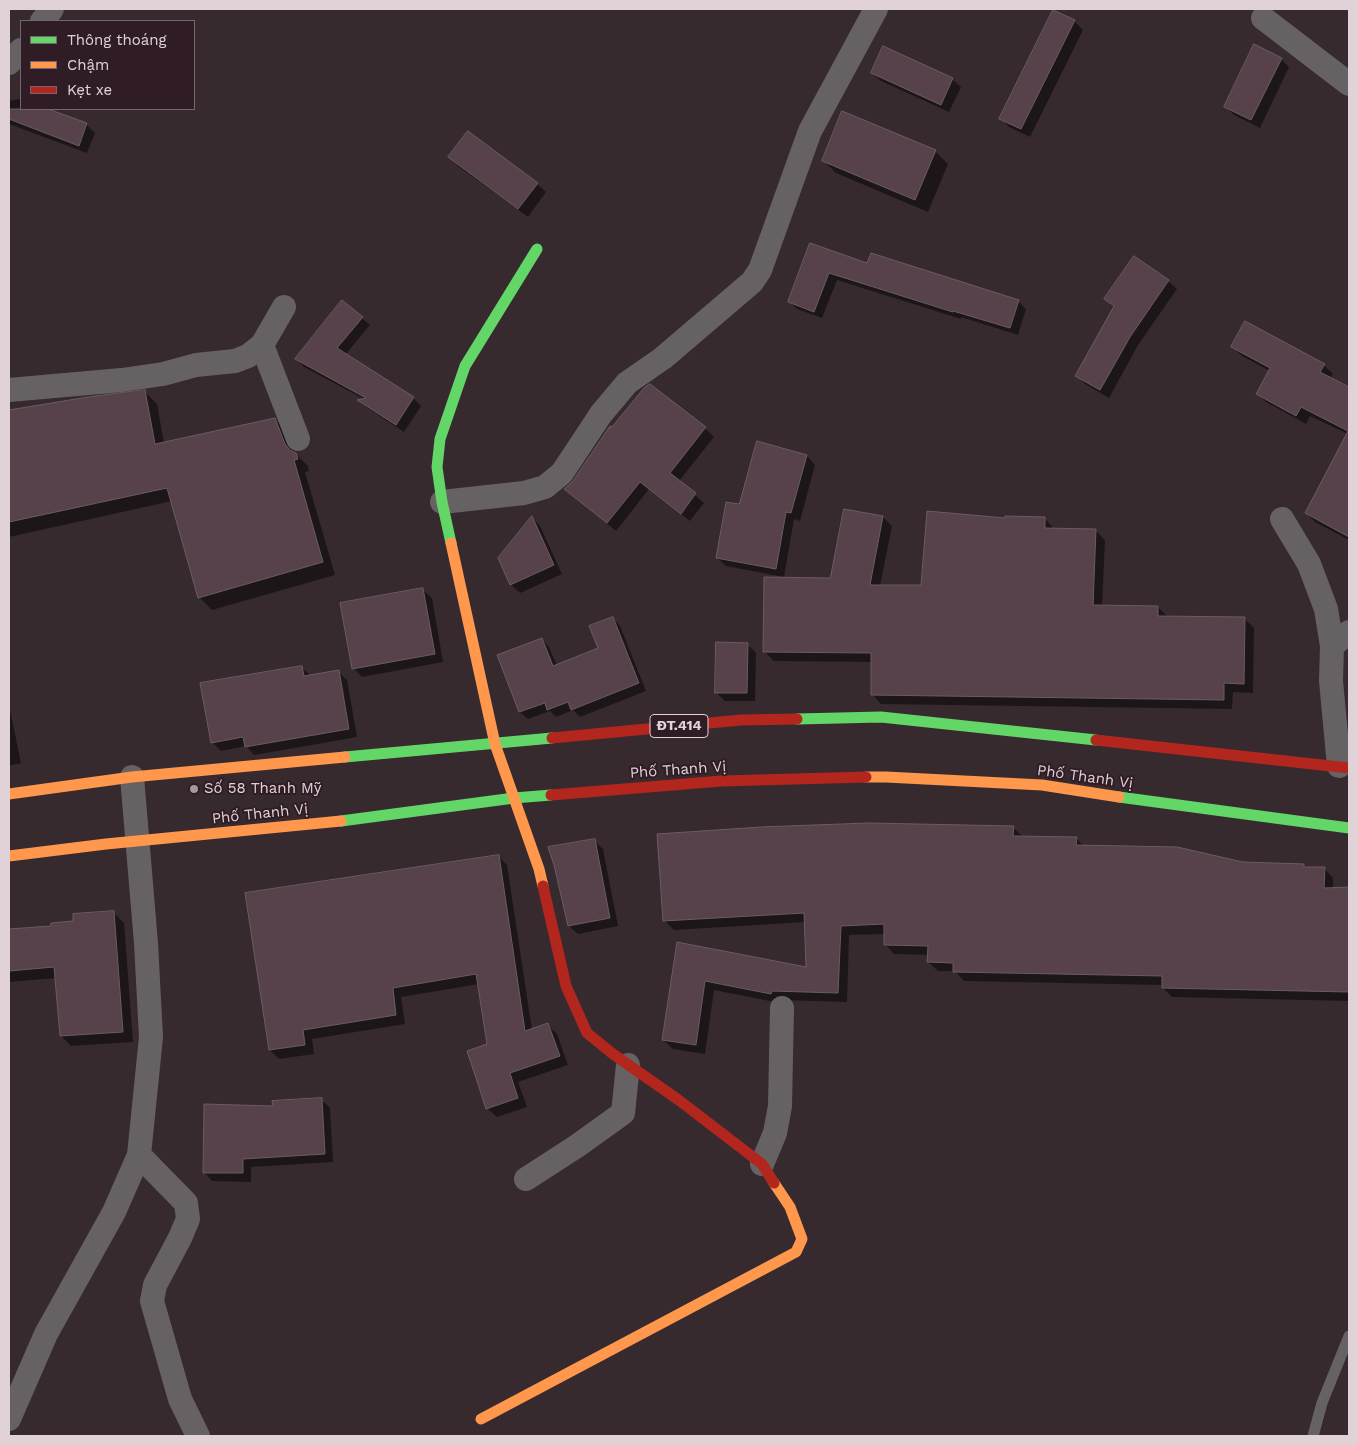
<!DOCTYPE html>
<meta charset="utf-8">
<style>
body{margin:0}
#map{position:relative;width:1358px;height:1445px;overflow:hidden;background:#362a2f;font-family:"Work Sans",sans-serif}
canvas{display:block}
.frame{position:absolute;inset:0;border:10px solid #e1d2d8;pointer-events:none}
.legend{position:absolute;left:20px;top:20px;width:175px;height:90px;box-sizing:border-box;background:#301c25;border:1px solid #77656d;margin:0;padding:6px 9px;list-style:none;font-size:15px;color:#e1d2d8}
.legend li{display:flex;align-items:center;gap:10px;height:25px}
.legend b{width:25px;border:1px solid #77656d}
</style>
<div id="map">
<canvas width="1358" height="1445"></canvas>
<div class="frame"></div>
<ul class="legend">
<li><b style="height:6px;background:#63d668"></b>Thông thoáng</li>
<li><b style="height:6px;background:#ff974d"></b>Chậm</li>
<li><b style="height:6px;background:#b3261e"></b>Kẹt xe</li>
</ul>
</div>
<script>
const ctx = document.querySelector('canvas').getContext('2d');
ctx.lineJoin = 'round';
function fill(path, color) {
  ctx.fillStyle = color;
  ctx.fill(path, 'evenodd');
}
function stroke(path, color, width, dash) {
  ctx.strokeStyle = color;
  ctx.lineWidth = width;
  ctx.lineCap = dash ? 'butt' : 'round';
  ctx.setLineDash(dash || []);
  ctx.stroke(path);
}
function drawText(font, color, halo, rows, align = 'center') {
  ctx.font = font + ' "Work Sans",sans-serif';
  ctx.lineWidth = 4;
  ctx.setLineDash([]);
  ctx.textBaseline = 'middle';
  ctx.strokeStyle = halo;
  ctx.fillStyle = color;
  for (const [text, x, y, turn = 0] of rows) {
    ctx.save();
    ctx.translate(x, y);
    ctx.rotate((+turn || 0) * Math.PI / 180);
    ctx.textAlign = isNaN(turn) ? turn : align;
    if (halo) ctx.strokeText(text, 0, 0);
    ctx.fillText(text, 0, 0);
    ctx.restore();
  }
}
fill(new Path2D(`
 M1074,21L1083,30L1030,137L1009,127L1001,118Z
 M1281,59L1289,67L1260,128L1234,115L1225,106Z
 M872,73L952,79L961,87L949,112L881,81Z
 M19,99L21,100V109H45L86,124L95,133L87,153L9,124V101Z
 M935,151L948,164L928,212L836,173L823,160Z
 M450,157L537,184L546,192L528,217L458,166Z
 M811,244L868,265L1018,301L1026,309L1018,335L961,317V319L837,280L822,318L797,309L790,302Z
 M1168,281L1177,289L1138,345L1109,398L1085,384L1077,376L1114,308L1106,299Z
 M362,318L370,325L345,355L413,398L421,406L404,432L366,407L359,400L364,399L304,367L296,359Z
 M1233,347L1324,365L1333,374L1330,379L1349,388V540L1315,522L1306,513L1348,434L1310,416L1306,424L1266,402L1257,393L1270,371L1242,356Z
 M145,392L157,404L164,443L275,419L287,431L296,454L308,466L309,471L305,472L335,575L212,610L199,597L172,501L9,537V412L89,398Z
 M705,428L714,437L679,481L704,503L690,521L649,489L616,531L566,489Z
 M807,456L815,465L800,521L794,519L784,577L726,566L717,558L740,506Z
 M532,517L540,526L562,574L520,593L511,585L499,558Z
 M883,517L892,526L880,586H922L1007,519H1045L1054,529L1095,530L1105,540L1102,606L1158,607L1167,616L1245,619L1254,628L1253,693L1233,692L1232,709L881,704L872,694V662L774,661L764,651L831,579Z
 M423,590L432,598L443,662L362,677L353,668Z
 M613,618L620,626L646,691L580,717L573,710L556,717L550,711L528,719L520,712L498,656L542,639L549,647L557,666L600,649Z
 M747,644L756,653L755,701H725L716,692Z
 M301,667L311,676L338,671L347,680L357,737L254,755L246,746L221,751L212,742Z
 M9,705L21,763L9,766Z
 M1013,827L1022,836L1076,838L1084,846L1242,863L1304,865L1307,868H1324L1333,878V889H1349V1001L1172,997L1163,988V985L964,981L955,971H938L928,962L929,955L894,954L885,944V934L849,935L847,1002L781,1000L780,1003L714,990L705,1054L673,1049L663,1040L678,943L808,968L806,922L674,930L664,920Z
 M594,841L603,849L618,926L578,934L569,926Z
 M498,856L507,865L532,1030L548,1025L557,1034L568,1065L518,1082L527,1107L497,1117L487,1108L488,1045L479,984L401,997L405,1024L312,1039L314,1054L279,1059L270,1050Z
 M113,912L124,923L133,1042L71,1046L61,1036L56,978L9,982V930L52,927Z
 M321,1099L330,1108L333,1162L251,1167V1182L212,1181L204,1172L274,1107Z`), '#0007');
const building = new Path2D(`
 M1053,10L1075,20L1021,129L999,119Z
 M1254,44L1282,58L1251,120L1224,107Z
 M883,46L953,78L941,105L871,73Z
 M9,109H48L87,123L79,146L9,119Z
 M842,111L936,150L915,200L822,161Z
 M468,131L538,183L518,209L448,157Z
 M810,243L867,263L871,253L1019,300L1010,328L953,311V312L829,273L814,312L788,302Z
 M1134,256L1169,280L1130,337L1100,390L1075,376L1114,306L1104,299Z
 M342,300L363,317L337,348L414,397L396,425L357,400L366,398L295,359Z
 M1245,321L1325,364L1320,372L1349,387V537L1305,513L1348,431L1301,407L1296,416L1256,394L1270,368L1231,347Z
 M650,384L706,427L670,473L696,493L681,514L640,482L607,523L564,489L573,481L610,426L612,427L644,388Z
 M145,390L155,444L275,418L285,444L290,450L296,453L298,459L294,460L323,562L198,598L167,488L9,522V410L88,397Z
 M757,441L807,455L791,513L786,512L776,569L716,558L726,502L739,504Z
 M844,509L883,516L870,585H921L927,511L1005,518V516L1045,517V528L1096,529L1093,605L1158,606V616L1245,617L1244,684L1224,683V700L871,695V653L763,652L764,577L830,578Z
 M532,516L554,565L510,585L498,558Z
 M423,588L435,654L352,669L340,603Z
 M613,617L639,683L571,710L568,702L547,710L545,703L519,712L497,655L542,638L553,666L598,648L589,626Z
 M716,642L748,643L747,693H715Z
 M302,666L304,676L339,670L349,729L245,747L243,737L211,743L200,683Z
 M869,823L1014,826L1013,836L1077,837L1076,845L1177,847L1243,862L1304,864V867H1325L1324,888L1349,887V992L1162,988V976L953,972V963L927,962L928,946L884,945V924L841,926L838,993L772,991L771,994L705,981L696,1045L662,1040L677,942L806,967L804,913L663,921L657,834L761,827Z
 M595,839L610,918L568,926L554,865L548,847Z
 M499,855L525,1031L548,1023L560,1056L510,1073L518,1098L486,1109L478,1084L467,1051L487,1044L476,974L393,988L396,1015L303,1030L305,1045L269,1050L245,893Z
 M114,911L123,1032L60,1036L54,967L9,971V929L51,926V923L73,921V914Z
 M322,1098L325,1154L243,1159V1173H203L204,1104L273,1106L272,1101Z`);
fill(building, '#57414b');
stroke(building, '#685d62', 1);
stroke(new Path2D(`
 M1313,1436L1322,1403L1349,1336`), '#666264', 11);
stroke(new Path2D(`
 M1263,18L1349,84
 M42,21L52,9
 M9,63L21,50
 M262,345L298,439
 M9,390L122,380L163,374L196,365L235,361L248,356L262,345L284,307
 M442,502L524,493L545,487L562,473L601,414L627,383L663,358L752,282L760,270L810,131L876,9
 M1282,519L1309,564L1326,609L1332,646
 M1339,766L1331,681L1332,646L1349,632
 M139,1155L186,1203L188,1219L180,1238L155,1285L152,1301L180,1399L198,1436
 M762,1164L775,1133L780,1106L782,1008
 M526,1179L577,1146L623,1113L628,1065
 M9,1419L46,1334L114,1212L139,1155L151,1037L146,943L132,777`), '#666264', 24);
stroke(new Path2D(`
 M451,543L442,502L437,467L440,439L465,366L537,249
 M797,719L881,717L1096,740
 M345,757L552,738
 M1119,797L1349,828
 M341,821L514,798L551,795`), '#63d668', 11);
stroke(new Path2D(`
 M451,543L495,744L539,869L543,886
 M866,777H886L1042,785L1119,797
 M9,794L132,777L345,757
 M9,856L106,844L341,821
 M481,1419L796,1252L802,1239L790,1207L774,1183`), '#ff974d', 11);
stroke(new Path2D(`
 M552,738L741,720L797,719
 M1096,740L1349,768
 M551,795L722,781L866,777
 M543,886L566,986L587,1033L613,1054L680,1101L762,1164L774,1183`), '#b3261e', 11);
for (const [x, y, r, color] of [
 [194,789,5,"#a5979d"]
]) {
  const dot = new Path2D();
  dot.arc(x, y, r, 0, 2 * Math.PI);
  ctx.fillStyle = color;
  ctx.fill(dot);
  stroke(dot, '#301c25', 2);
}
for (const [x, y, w] of [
 [679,726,58]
]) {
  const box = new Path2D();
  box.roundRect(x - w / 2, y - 11.5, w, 23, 4);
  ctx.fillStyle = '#301c25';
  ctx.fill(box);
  stroke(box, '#e1d2d8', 1);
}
drawText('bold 14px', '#e1d2d8', null, [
 ["ĐT.414",679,726]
]);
drawText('15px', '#e1d2d8', '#301c25', [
 ["Phố Thanh Vị",678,770,-4],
 ["Phố Thanh Vị",1085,777,8],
 ["Phố Thanh Vị",260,814,-6]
]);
drawText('15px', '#e1d2d8', '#301c25', [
 ["Số 58 Thanh Mỹ",204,789]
], 'left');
</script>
